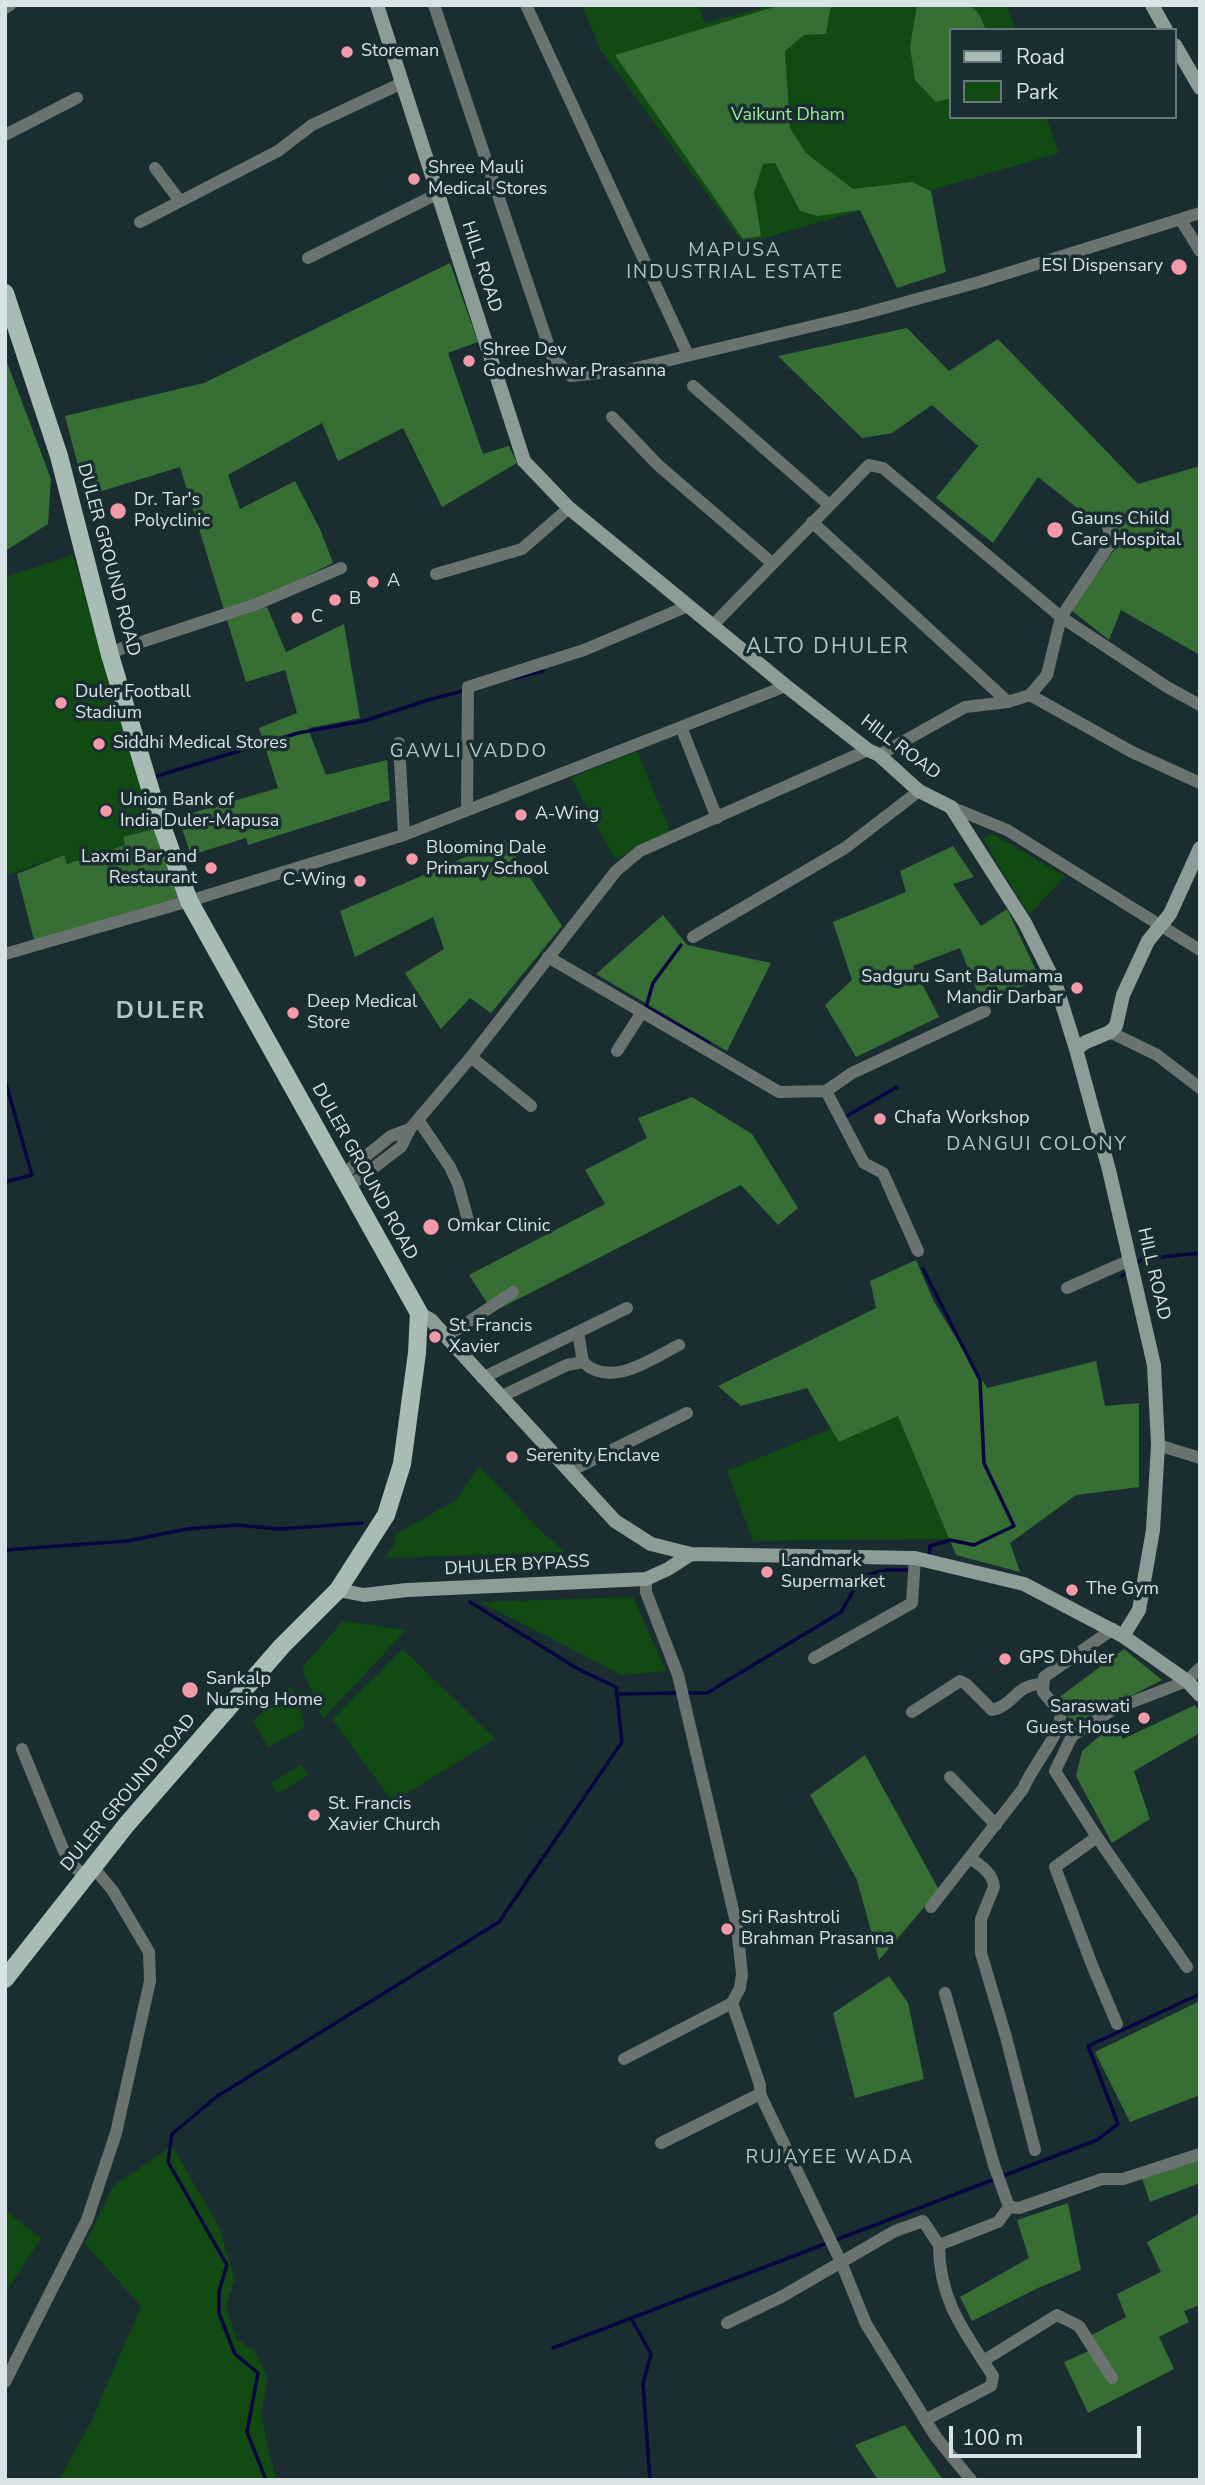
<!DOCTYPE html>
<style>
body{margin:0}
#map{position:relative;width:1205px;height:2485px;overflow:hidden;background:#1a2e31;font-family:"Nunito Sans",sans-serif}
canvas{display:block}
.frame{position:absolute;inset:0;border:7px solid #d7e3e5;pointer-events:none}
.legend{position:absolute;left:949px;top:28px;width:228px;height:91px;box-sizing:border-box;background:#1a2e31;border:2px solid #667679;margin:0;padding:9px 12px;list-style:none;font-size:21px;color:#d7e3e5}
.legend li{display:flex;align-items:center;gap:14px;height:35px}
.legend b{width:35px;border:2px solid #667679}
.scale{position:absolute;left:949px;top:2426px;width:192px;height:32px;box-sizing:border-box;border:4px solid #d7e3e5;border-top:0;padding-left:9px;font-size:21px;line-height:24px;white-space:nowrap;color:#d7e3e5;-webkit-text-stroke:5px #1a2e31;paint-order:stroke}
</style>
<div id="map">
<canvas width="1205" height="2485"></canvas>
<div class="frame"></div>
<ul class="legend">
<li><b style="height:9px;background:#a8bbb5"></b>Road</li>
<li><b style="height:19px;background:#114a12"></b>Park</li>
</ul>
<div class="scale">100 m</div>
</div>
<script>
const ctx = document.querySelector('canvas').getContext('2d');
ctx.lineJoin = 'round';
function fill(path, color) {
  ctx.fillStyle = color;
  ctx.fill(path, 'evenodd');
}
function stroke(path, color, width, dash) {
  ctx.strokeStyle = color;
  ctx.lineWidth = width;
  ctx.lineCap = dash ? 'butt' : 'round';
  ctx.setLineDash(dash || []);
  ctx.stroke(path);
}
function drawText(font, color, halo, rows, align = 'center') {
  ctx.font = font + ' "Nunito Sans",sans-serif';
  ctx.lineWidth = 7;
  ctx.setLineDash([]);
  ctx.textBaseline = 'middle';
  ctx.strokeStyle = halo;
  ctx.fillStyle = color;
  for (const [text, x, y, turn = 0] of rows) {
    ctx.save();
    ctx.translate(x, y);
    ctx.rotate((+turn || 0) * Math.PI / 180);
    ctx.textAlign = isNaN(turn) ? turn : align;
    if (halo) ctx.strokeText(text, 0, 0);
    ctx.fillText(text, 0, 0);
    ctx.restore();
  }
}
fill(new Path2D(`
 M582,5H698L705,23L774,5H1007L1015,30H951V117H1046L1059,153L744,244L600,49Z
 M73,555L154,829L124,837L125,845L67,864L63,855L5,876V577Z
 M637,751L671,833L615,859L571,778Z
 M991,833L1065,876L1029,915L983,839Z
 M897,1402L951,1539L753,1541L727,1471Z
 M479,1466L543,1533L565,1552L385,1558L394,1545L396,1534L456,1500Z
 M633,1597L666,1671L622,1675L480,1602Z
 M343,1621L406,1630L323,1719L302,1668Z
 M403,1649L495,1739L393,1802L332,1719Z
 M290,1686L296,1694L305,1727L268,1747L253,1721Z
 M301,1765L308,1775L277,1794L271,1783Z
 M172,2146L218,2225L235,2278L226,2306L237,2339L255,2352L268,2377L261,2416L276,2480H59L91,2422L141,2306L85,2244L113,2186Z
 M5,2210L41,2238L5,2293Z`), '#114a12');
fill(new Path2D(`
 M781,5H833L830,10L826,34L804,35L785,51L790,128L806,153L853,189L912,182L931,191L946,272L897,288L860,210L817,216L800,211L775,163L763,164L754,192L761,236L743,239L615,55Z
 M917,5H970L979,14L986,30H951V98L936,102L915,80L910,47Z
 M450,263L478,342L448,353L483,454L509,446L517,463L442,507L403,428L338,461L322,423L228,475L240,509L295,481L320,529L333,563L260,599L224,610L180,467L86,496L65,416L204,383Z
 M907,328L949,371L998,339L1138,484L1200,466V655L1121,610L1109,640L1071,610L1120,542L1038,477L993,543L936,498L978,446L932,405L892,433L862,438L778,356Z
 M5,357L51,479L48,524L5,551Z
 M267,607L286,652L344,624L360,718L309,728L310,734L326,775L387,760L390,800L248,845L246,838L191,855L178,817L278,788L259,728L297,713L285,670L246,682L227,620Z
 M154,829L180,900L34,940L17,874L64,855L67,864L125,845L123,837Z
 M505,840L562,926L491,1013L470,998L441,1029L405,973L444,949L433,917L355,957L340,911Z
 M953,846L974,877L953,884L981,926L1007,909L1041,981L980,999L960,948L913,966L939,1017L856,1057L825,1005L852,980L833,922L906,892L900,871Z
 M663,915L687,945L771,963L727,1051L596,974Z
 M692,1097L752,1134L798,1208L778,1225L741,1185L493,1312L469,1275L605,1204L585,1170L647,1138L638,1118Z
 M916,1260L934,1302L987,1388L1096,1361L1105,1406L1139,1403V1487L1076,1495L1010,1543L1020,1572L956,1555L898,1416L839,1442L807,1388L741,1406L718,1386L876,1308L870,1281Z
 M1124,1649L1162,1680L1073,1725L1057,1699Z
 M1195,1705L1200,1711V1733L1134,1771L1150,1819L1112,1843L1076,1776L1082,1751L1114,1724L1123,1739Z
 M865,1755L939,1890L879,1960L857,1880L810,1795Z
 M889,1976L908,2003L924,2079L855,2098L833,2013Z
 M1200,2001V2095L1130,2122L1095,2052Z
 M1200,2160V2183L1150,2202L1142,2178Z
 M1068,2203L1081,2270L1038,2288L972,2321L960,2297L1029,2258L1017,2220Z
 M1198,2214L1200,2305L1184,2311L1189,2322L1159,2337L1174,2369L1088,2413L1064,2362L1091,2350L1086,2338L1126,2317L1117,2294L1161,2272L1147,2242Z
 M905,2425L943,2480H878L855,2445Z`), '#366e34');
stroke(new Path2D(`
 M515,678L543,671
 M154,777L298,733L364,721L428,700L466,690
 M681,945L653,983L646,1007L709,1043
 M5,1080L32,1175L5,1182
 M845,1117L897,1087
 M1134,1265L1142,1259L1200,1253
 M923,1269L980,1380L984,1463L1014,1526L974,1545L950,1540L930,1546L929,1558
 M1122,1276L1129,1270
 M5,1550L127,1541L187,1529L236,1525L280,1529L362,1523
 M685,1693H707L841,1612L862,1576L887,1570H910
 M616,1694L678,1693
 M631,2318L651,2354L643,2384L650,2480
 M553,2348L1097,2140L1118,2124L1088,2046L1200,1994
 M266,2480L247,2432L258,2373L235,2354L219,2313V2291L227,2265L168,2162L172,2134L216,2097L499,1922L622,1742L616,1687L578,1669L470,1602`), '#080541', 3.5);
stroke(new Path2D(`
 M434,5L552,356L571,376L628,370L859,315L979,282L1200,213
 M526,5L688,355
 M5,8L10,5
 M5,135L77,98
 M155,168L180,201
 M1181,220L1200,251
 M140,222L278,151L312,125L402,83
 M308,258L437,194
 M693,386L829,505
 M612,417L658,465L772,563
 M812,522L1008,702
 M436,574L522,549L569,508
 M712,626L869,465L883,468L1061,617L1167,687L1200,705
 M110,655L120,649L257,604L341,568
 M1030,695L1132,752L1200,783
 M681,727L717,818
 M399,743L404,835
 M879,755L965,707L1008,702L1030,695L1047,675L1061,617L1112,541L1108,527
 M951,807L1007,830L1200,950
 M467,810L468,687L584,650L688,606
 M693,937L845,848L919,791
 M5,954L189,901L404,835L786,686
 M548,957L779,1092L826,1091L852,1073L985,1011
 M1110,1032L1157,1055L1200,1088
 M617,1051L642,1012
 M471,1057L531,1106
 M826,1091L864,1163L883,1173L918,1251
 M419,1121L450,1167L458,1184L470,1227
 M341,1176L391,1136L410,1129
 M348,1187L401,1147L410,1129L471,1057L616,871L640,851L868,750
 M1067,1288L1130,1260
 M446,1337L513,1292
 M583,1362L578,1332L627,1308
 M482,1378L578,1332
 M500,1397L567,1365L583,1362C611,1389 651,1359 679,1345
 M1158,1445L1200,1458
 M570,1471L687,1413
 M646,1579V1592L678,1675L737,1927L742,1974L740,1988L732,2003L760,2085V2094L841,2262L866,2324L936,2437L971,2480
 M814,1658L912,1603L915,1558
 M912,1712L960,1681L966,1684L992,1710C1015,1705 1015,1684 1043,1684
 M22,1749L63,1849L70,1863L86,1877
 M950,1777L996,1825
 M1097,1837L1055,1867L1092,1965L1117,2024
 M970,1858C981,1866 993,1873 994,1887L981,1919V1953L1006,2037L1035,2150
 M931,1907L1023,1789C1034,1763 1059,1738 1061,1713L1043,1692L1044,1677L1113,1629
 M1187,1967L1097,1837L1055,1771L1072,1736L1114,1709L1187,1681L1200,1668
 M945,1993L994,2165L1009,2207
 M624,2059L732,2003
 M661,2143L760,2094
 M1009,2207L1019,2208L1102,2179H1123L1200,2154
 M727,2323L781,2297L895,2231L923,2221L939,2245
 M983,2361L1057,2315L1079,2326L1112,2378
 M5,2382L87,2220L116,2133L150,1981L149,1952L113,1891L93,1867
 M925,2420L991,2386L993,2376C964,2331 939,2300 939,2245L998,2222L1009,2207`), '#6a7370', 12);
stroke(new Path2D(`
 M377,5L524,461L569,508L786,686L868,750L879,755L919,791L951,807L1025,923L1056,985L1076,1049L1109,1170L1154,1365L1158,1445L1153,1530L1139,1610L1123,1636
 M1152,5L1166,30
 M1175,45L1200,88
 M1076,1049L1086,1042L1110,1032L1116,1026L1123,995L1148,941L1170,914L1200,848
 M419,1313L431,1320L615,1521L651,1544L691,1554L915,1558L1024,1584L1123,1636L1187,1681L1200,1695
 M338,1590L364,1595L407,1590L646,1579L668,1569L691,1554`), '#8d9c97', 14);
stroke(new Path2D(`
 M5,293L59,456L110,655L158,815L189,901L419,1313L417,1353L402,1464L386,1515L338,1590L282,1646L127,1824L5,1979`), '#a8bbb5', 18);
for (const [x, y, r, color] of [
 [347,52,7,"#f39aaa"],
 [414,179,7,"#f39aaa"],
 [1179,267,9,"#f39aaa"],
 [469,361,7,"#f39aaa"],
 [118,511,9,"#f39aaa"],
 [1055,530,9,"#f39aaa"],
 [373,582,7,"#f39aaa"],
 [335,600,7,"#f39aaa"],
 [297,618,7,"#f39aaa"],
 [61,703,7,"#f39aaa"],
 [99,744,7,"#f39aaa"],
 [106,811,7,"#f39aaa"],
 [521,815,7,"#f39aaa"],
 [412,859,7,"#f39aaa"],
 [211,868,7,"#f39aaa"],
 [360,881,7,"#f39aaa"],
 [1077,988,7,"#f39aaa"],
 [293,1013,7,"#f39aaa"],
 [880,1119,7,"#f39aaa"],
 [431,1227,9,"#f39aaa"],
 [435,1337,7,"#f39aaa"],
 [512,1457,7,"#f39aaa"],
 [767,1572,7,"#f39aaa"],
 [1072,1590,7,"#f39aaa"],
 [1005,1659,7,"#f39aaa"],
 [190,1690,9,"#f39aaa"],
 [1144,1718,7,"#f39aaa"],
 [314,1815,7,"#f39aaa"],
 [727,1929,7,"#f39aaa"]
]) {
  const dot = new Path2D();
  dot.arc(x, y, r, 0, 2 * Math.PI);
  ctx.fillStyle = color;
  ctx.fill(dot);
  stroke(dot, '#1a2e31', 2.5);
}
drawText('18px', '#d7e3e5', '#1a2e31', [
 ["Storeman",361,52],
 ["Shree Mauli",428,169],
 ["Medical Stores",428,190],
 ["ESI Dispensary",1163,267,"right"],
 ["Shree Dev",483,351],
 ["Godneshwar Prasanna",483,372],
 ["Dr. Tar's",134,501],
 ["Polyclinic",134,522],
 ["Gauns Child",1071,520],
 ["Care Hospital",1071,541],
 ["A",387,582],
 ["B",349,600],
 ["C",311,618],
 ["Duler Football",75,693],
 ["Stadium",75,714],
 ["Siddhi Medical Stores",113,744],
 ["Union Bank of",120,801],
 ["India Duler-Mapusa",120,822],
 ["A-Wing",535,815],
 ["Blooming Dale",426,849],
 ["Primary School",426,870],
 ["Laxmi Bar and",197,858,"right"],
 ["Restaurant",197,879,"right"],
 ["C-Wing",346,881,"right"],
 ["Sadguru Sant Balumama",1063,978,"right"],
 ["Mandir Darbar",1063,999,"right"],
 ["Deep Medical",307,1003],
 ["Store",307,1024],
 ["Chafa Workshop",894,1119],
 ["Omkar Clinic",447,1227],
 ["St. Francis",449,1327],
 ["Xavier",449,1348],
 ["Serenity Enclave",526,1457],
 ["Landmark",781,1562],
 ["Supermarket",781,1583],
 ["The Gym",1086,1590],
 ["GPS Dhuler",1019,1659],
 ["Sankalp",206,1680],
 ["Nursing Home",206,1701],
 ["Saraswati",1130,1708,"right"],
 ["Guest House",1130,1729,"right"],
 ["St. Francis",328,1805],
 ["Xavier Church",328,1826],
 ["Sri Rashtroli",741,1919],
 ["Brahman Prasanna",741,1940]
], 'left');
drawText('18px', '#9ceb98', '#1a2e31', [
 ["Vaikunt Dham",788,116]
]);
drawText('18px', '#d7e3e5', '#1a2e31', [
 ["HILL ROAD",481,267,72],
 ["DULER GROUND ROAD",108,560,75],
 ["HILL ROAD",900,748,37],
 ["DULER GROUND ROAD",364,1172,61],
 ["HILL ROAD",1153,1274,77],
 ["DHULER BYPASS",517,1566,-3],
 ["DULER GROUND ROAD",129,1793,-50]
]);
ctx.letterSpacing = '2px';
drawText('19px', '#afc6ca', '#1a2e31', [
 ["MAPUSA",735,251],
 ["INDUSTRIAL ESTATE",735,273],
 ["GAWLI VADDO",469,752],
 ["DANGUI COLONY",1037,1145],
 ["RUJAYEE WADA",830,2158]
]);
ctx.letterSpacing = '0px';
ctx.letterSpacing = '2px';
drawText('21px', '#afc6ca', '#1a2e31', [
 ["ALTO DHULER",828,648]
]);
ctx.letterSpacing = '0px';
ctx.letterSpacing = '2px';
drawText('bold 24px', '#afc6ca', '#1a2e31', [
 ["DULER",161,1012]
]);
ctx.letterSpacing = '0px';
</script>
